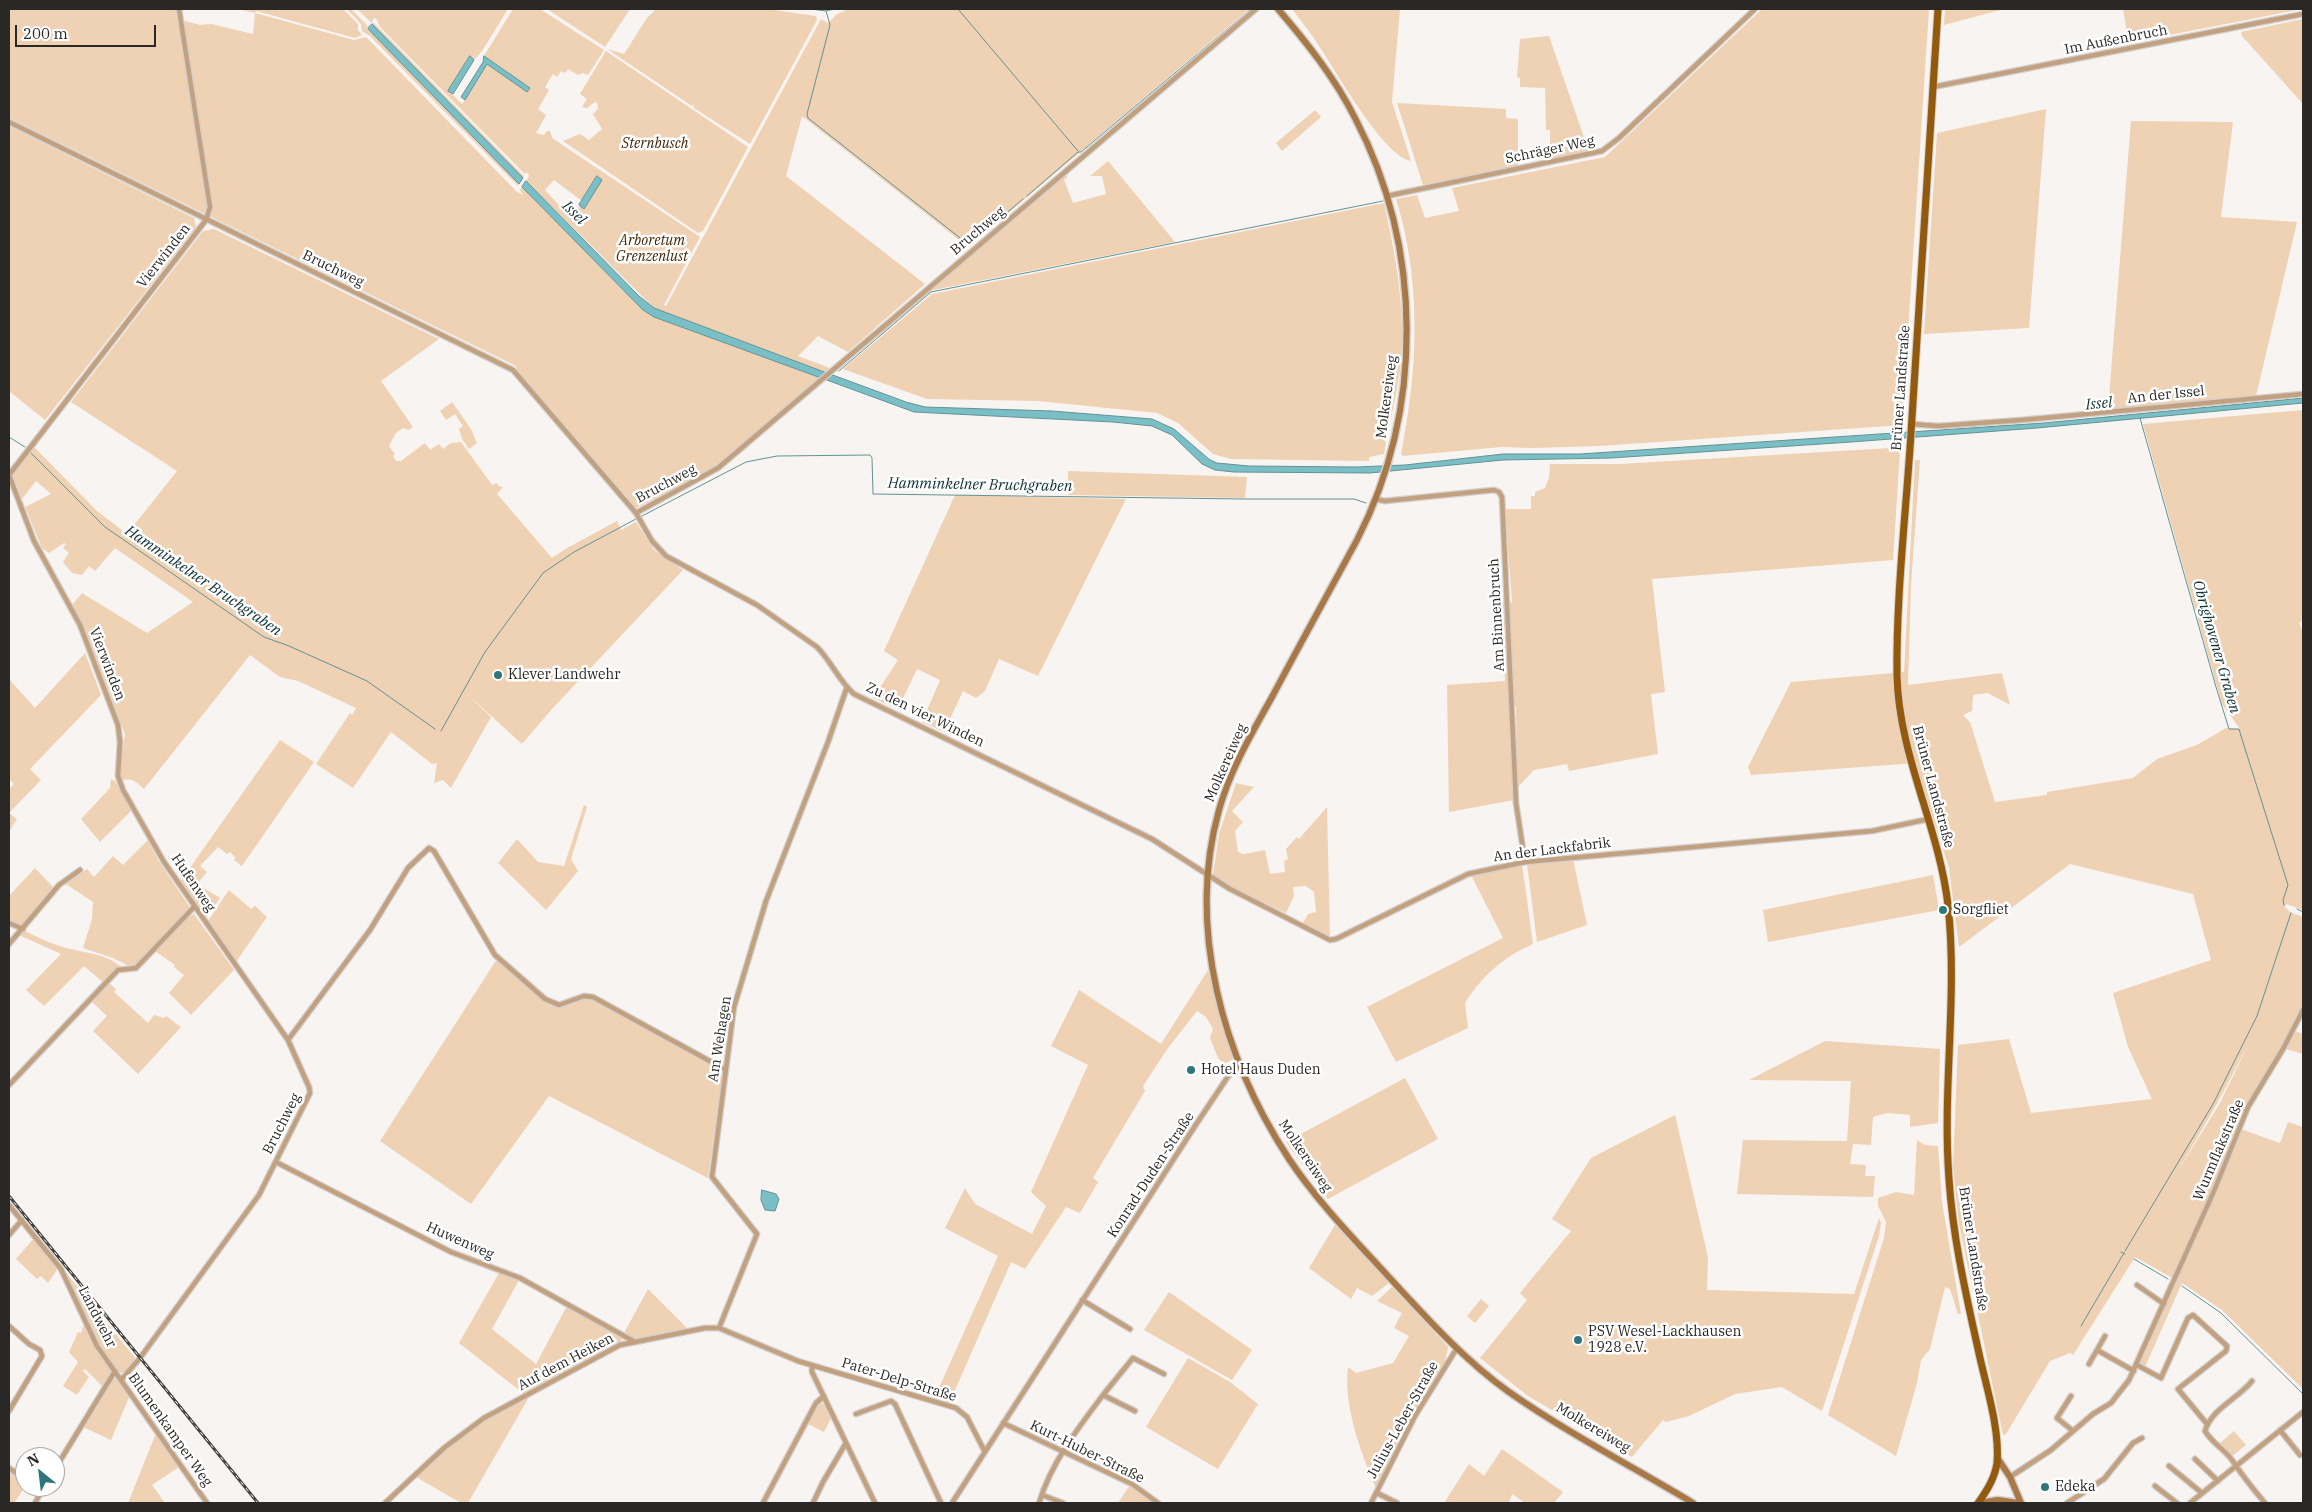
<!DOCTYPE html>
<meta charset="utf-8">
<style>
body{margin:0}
#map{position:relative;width:2312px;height:1512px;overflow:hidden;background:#f8f4f1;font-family:"IBM Plex Serif",serif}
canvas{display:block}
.frame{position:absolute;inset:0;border:10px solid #292826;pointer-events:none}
.north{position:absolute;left:15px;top:1447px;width:50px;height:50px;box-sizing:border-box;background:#fff;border:1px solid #a9a9a8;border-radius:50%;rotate:331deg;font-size:14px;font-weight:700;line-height:20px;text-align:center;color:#292826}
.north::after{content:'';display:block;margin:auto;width:18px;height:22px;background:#2d767b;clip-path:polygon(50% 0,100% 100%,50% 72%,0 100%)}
.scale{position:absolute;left:15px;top:25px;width:141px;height:22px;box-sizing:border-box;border:2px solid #292826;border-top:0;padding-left:6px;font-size:15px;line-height:18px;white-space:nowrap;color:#292826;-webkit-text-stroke:4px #fff;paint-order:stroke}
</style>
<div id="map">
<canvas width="2312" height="1512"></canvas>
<div class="frame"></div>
<div class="north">N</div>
<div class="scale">200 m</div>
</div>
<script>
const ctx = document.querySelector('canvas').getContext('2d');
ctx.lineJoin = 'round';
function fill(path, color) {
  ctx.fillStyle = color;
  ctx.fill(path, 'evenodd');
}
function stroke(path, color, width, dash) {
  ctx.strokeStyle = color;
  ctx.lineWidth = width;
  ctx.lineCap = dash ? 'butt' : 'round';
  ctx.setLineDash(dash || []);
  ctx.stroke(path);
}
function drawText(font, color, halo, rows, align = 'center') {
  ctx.font = font + ' "IBM Plex Serif",serif';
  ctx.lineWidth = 5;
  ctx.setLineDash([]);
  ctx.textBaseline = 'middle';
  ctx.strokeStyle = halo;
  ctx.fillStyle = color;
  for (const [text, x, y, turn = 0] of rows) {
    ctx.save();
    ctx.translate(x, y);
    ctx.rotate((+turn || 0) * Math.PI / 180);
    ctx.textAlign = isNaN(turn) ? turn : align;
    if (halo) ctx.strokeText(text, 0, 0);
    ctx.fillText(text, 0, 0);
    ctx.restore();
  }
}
fill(new Path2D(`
 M9,9H176L179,25L186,21L200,25L211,24L253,34L255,13L238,9H343L358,24V30L362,35L355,38L256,11L255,13L354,40L366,37L517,192L523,195L520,190L522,187L643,310L654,317L821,378L708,472L636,508L518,372L516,366L9,118Z
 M347,9H351L366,24L367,27L366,29L368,28L505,169L519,184L518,186L370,36L362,31L361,24Z
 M357,9H508L482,51L474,60L470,56L449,91L462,104L487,64L527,92L530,88L484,56L513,9H540L604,50L588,75L583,73L578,75L568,69L565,73L561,71L557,77L553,74L545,87L549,90L538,109L546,115L536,133L544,135L547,131H550L552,138L700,237L664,305L666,306L821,19L828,23L837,14L849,9H1249L968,247L802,116L786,176L925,284L848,352L818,336L798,356L830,368L825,372L654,308L526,181L529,176L527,172L525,174L516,165L380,27L376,18L373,19L372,23ZM597,176L584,208L580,206L570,217L545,190L554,180L582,201Z
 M547,9H630L605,47Z
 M656,9H767L816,16L817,20L750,144L694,108V104L692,106L607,49L624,54L647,18Z
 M1292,9H1400L1392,102L1411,161C1383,156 1336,71 1319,46C1311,33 1301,21 1292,9Z
 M1762,9H1929L1902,425L1600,446L1531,448L1502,447L1403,456L1401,454C1418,369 1422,283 1396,199L1417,195L1425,218L1459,211L1452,188L1605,157Z
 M1945,9H2004L1944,25Z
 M2123,9H2302L2129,43Z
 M2303,19V104L2242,36L2241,32Z
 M374,23L524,176L523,178L372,24Z
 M1549,36L1589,152L1550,159V130H1546L1545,88L1520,87V78L1517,77L1520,39Z
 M606,51L748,147L703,231L698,233L563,141L580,134L589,140L602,129L593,114L598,109L597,103L595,102L587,108L582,107L587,99L580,94Z
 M1397,103L1506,109V118L1518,119V166L1423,185Z
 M2046,109L2029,328L1924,334L1937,133Z
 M1315,110L1321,117L1282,151L1276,143Z
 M2131,121L2233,122L2221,217L2297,222L2256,396L2108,410Z
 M9,126L194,218L196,227L45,420L9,391Z
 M1108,161L1175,242L933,290L878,337L877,335L1064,175L1068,176L1064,180L1073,203L1106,194L1102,176H1090Z
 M1384,203C1396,258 1407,315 1400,371C1396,399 1388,427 1384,454L1369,457V461L1231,459L1213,454L1178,423L1157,413L1038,401L927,399L843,369L932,294Z
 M214,229L439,339L381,381L413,427L408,430L403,428L396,433L389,446L395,454L393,456L396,461H401L425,443L430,450L439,444L443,449L451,443L461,442L492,485L497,483L500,487H503L497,494L552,558L567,548L617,521L621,530L636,522L654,550L683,570L552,709L522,744L465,692L491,717L451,788L443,780L434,783L437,763L432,764L391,732L353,788L316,764L350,713L352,715L356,708L298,681L280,677L250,655L144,789C136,782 132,777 121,781L119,776L125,734L103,676L72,605L82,593L147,633L193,602L115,548L95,571L89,566L82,575L72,573L63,562L69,553L63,548L66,544L64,543L49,553L42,548L25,507L51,494L36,481L22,499L12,474L34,447L97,511L127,534L177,471L71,402L203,231Z
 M452,402L471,429L477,443L469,449L462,439L459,429L463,426L455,414L446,420L440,411Z
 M2303,410V620L2299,623L2303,632V910L2286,904L2285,907L2290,912L2303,917V1006L2279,1053L2242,1113L2228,1150L2232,1151L2241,1129L2280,1143L2288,1122L2303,1127V1389L2222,1310L2182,1283L2145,1367L2141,1365L2140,1362L2176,1280L2135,1257L2073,1355L2070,1353L2050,1361L2006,1434L2003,1435L1959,1224L1953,1167L1958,1045L2009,1039L2031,1113L2152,1099L2128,1047L2113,993L2211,960L2193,894L2070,864L1959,947L1949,868L1919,775L1917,763L1751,775L1748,767L1791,682L1904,672L1915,460H1920L1911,584L1908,685L2002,673L2010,705L1988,693L1973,695L1972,711L1963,715L1970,722L1995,802L2047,795V792L2133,778L2157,759L2197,745L2226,728L2240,729L2222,704L2217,687L2143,424ZM2249,1043L2220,1103L2175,1176L2218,1102Z
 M1891,448L1900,451L1893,560L1652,579L1665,692L1651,694L1658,754L1569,771L1567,764L1534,770L1517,788L1516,706H1511L1514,800L1449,812L1447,685L1505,681L1502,603L1512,602L1505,509H1531V496H1535V492L1545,488L1549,478L1550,464H1620Z
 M1068,471L1247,477L1245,498L1068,495Z
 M955,495L1126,499L1038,676L999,659L985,691L976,698L963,691L944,732L922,722L940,680L917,669L898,709L873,698L898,660L884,651Z
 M85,653L101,695L30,769L41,780L9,813L17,819L9,832V789L14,784L9,779V679L35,708Z
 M280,740L314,762L242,866L234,860L236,858L230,852L227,854L218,847L200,866L207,872L197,884L220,898L206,918L180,882Z
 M111,779L115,781L132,810L100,842L81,819L110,788Z
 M1236,783L1254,787L1232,811L1243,822L1235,831L1238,852L1244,854L1265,850L1270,874L1285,872L1284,861L1288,859L1286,849L1297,837L1299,839L1327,807L1330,938L1303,923L1308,914L1316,912L1314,892L1306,886L1293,887L1294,896L1286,913L1233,888L1213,875L1219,834Z
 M584,805L587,807L571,859L578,871L546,910L498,863L517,839L538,862L564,866Z
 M148,840L158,860L189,906L188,911L134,967H131L113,958L83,948L92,919L93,902L66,884L87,869L94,877L113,856L123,865Z
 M1573,859L1587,925L1537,942L1527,864Z
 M1522,864L1533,944C1502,958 1484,974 1465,1003L1468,1028L1396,1062L1367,1007L1503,938L1471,875Z
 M35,868L55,889L22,926L9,920V896Z
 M1933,875L1939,910L1768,942L1763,910Z
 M229,890L251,909L255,906L267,917L236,962L208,921Z
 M194,914L234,970L191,1015L169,993L184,975L174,967L175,965L155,951L183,921Z
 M23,930C35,936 47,942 60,946C79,953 104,952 120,966L104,983L84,966L44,1006L26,990L61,954L19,935Z
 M497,959L551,1006C566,1007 577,997 592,999L723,1070L708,1178L549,1096L471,1204L380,1141Z
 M1208,970L1221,1021L1233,1056L1232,1060L1224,1064L1218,1058L1210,1038L1213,1029L1206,1017L1197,1011L1168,1048L1143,1086L1145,1091L1093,1178L1098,1182L1080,1213L1066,1207L1025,1269L1011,1262L949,1404L934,1399L998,1256L945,1228L965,1188L975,1204L1032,1234L1046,1206L1031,1192L1088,1065L1051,1046L1079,990L1161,1044Z
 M109,983L116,989L114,992L148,1023L154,1015L164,1018L166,1016L181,1027L138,1074L93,1031L107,1016L91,1001Z
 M2295,1031L2303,1034V1054L2286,1049Z
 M1825,1041L1940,1049L1938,1123L1910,1127V1115L1887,1113L1873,1117L1871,1145L1853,1144L1850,1164L1866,1165L1865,1176H1875L1873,1197L1737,1194L1743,1140L1847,1141L1851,1081L1749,1080Z
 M1405,1078L1438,1139L1328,1199L1286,1142Z
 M1675,1115L1708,1257L1707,1290L1854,1294L1879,1218L1881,1223L1879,1236L1822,1411L1782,1387L1735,1394L1689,1416L1666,1422L1663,1420L1632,1457L1528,1396L1480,1358L1527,1300L1520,1293L1571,1231L1552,1219L1591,1158Z
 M1917,1140L1925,1145L1938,1146L1942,1202L1961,1314H1958L1950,1289L1945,1287L1930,1349L1921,1360L1917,1383L1896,1456L1828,1415L1884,1238L1886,1222L1878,1206V1198L1896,1192L1914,1195Z
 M1335,1225L1389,1283L1372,1296L1357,1288L1351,1299L1309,1268Z
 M34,1238L57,1270L48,1283L41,1276L37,1279L16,1259Z
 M59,1264L136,1359L126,1371L121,1373L117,1371L95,1339Z
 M499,1273L519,1280L492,1329L536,1364L567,1306L623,1337L620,1343L524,1394L459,1343Z
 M1392,1287L1448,1347L1445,1363L1406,1428L1376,1488C1361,1454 1343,1404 1348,1367L1356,1373L1393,1363L1409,1336L1394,1328L1402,1313L1377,1301Z
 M648,1289L689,1330L637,1340L624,1333Z
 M1169,1292L1252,1350L1232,1380L1144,1330Z
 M1481,1299L1489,1306L1475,1323L1467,1316Z
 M84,1324L96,1349L111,1371L102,1386L85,1369L83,1371L89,1377L77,1395L63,1386L78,1362L69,1352L78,1332L81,1333Z
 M1188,1358L1230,1382L1258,1404L1218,1469L1146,1427Z
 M116,1378L130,1395L111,1440L83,1427L112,1380Z
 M529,1397L468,1503H461L416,1477L445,1449L485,1420Z
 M821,1403L825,1405L831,1418L824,1432L808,1424L818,1405Z
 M2234,1431L2246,1445L2232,1456L2219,1444Z
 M156,1433L179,1467L152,1485L165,1503H128Z
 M1502,1449L1563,1492L1554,1503H1525L1512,1494L1509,1503H1444L1469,1464L1484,1476Z
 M10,1473L25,1483V1487L14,1503H9Z
 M1130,1485L1154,1503H1118Z`), '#efd1b4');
const water = new Path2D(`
 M372,24L523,178L519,184L370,31L368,28Z
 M470,56L474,60L453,94L448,91Z
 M484,56L530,88L527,92L487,64L465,100L461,97L483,62Z
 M597,176L602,180L584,209L579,205Z
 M526,181L639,296L654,308L827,373L821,378L654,317L643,310L522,187Z
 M830,374L906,402L925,407L1052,411L1152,419L1174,429L1210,460L1217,463L1249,466L1356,467L1405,465L1503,454H1580L2044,423L2303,398V403L2037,428L1851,442L1611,458L1503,460L1370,473L1234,472L1215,470L1202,464L1172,435L1152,426L1113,422L914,412L824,379Z
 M762,1190L776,1194L779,1199L775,1211L765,1210L761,1200Z`);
fill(water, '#7abfc5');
stroke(water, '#629295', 1);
stroke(new Path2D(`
 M810,9L826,11L834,9
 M958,9L1078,151
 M826,11L830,25L807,114L808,118L969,245L1023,199
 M1027,196L1078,152H1081L1251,9
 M839,371L931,292L1383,201
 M2140,418L2216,687L2229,729H2239L2241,736L2288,885L2283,900L2284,905
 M9,437L25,447
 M31,453L105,527L264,637L289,646L367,681L435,729
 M642,516L746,462L777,456L870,455L872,458L873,494L1243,499H1354L1366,503
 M441,731L485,652L543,573L574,552L636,519
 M2297,909L2303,912
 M2125,1251L2213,1104L2257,1016L2291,913
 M2121,1252L2125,1254
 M2134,1259L2168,1279
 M2182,1286L2221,1313L2303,1394
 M2081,1326L2124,1253`), '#629295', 1);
const street = new Path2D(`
 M1933,87L2303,14
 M9,122L513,370L636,513L652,541L666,556L757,605L817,647C831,661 839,681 854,694L1152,839L1230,889L1330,940L1336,939L1468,874L1525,862L1872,831L1929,819
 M1387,196L1602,151L1619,138L1755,9
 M1911,424L1938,426L2022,420L2303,394
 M9,475L34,541L80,625L118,725L120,742L118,776L123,790L164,862L288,1040
 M9,475L206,220L210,207L179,9
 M1375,499L1385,501L1494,490L1499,492L1502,497L1516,803L1525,862
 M636,513L718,468L1256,9
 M9,923L23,929
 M9,944L59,885L80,870
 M9,1085L118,970L136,968L194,907
 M276,1162L451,1252L520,1278L635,1342
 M9,1205L61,1269L97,1346L207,1503
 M9,1235L22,1220
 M2137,1285L2164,1304
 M1082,1300L1130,1329
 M9,1326L29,1344L40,1350L42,1356L9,1411
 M719,1328L757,1234L712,1177L734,1007L766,901L828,742L847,687
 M2105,1336L2097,1350L2134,1371
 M2089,1364L2097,1350
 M812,1365V1372L875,1503
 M2137,1365L2161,1378L2188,1318L2193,1315L2227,1346L2226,1351L2178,1389L2207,1424
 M122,1379L140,1358L259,1195L310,1093L309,1087L288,1040L370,930L408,868L429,848L434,851L495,955L545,999L559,1005L584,996L593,997L726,1070
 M2252,1381C2239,1398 2211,1409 2205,1431C2212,1443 2224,1449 2232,1460C2242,1475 2253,1489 2265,1503
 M2071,1396L2057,1418L2073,1431
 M1135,1411L1103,1395L1133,1358L1164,1374
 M856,1414L891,1401L895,1404L941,1503
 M1003,1423L1132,1484L1158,1503
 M2280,1430L2300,1455
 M2195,1459L2218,1481
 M2169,1466L2202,1493
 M9,1468L25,1479
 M55,1469L115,1371
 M2010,1477L2051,1450L2093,1414L2111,1403L2129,1380L2214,1191L2248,1107L2283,1049L2303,1010
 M2155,1486L2177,1503
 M1377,1493L1397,1503
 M1042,1495L1063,1503
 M35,1503L44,1487
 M385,1503L444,1448L484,1418L620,1345L705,1328H719L798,1361L956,1408L967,1417L985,1452
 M763,1503L816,1403L824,1396
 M813,1503L823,1482L846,1443
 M952,1503L1195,1126L1233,1069L1240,1063
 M1039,1503C1051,1463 1078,1428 1103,1395
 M1371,1503L1415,1416L1457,1348
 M2067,1503L2104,1479L2133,1443L2142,1438
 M2190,1503L2303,1412`);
const secondary = new Path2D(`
 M1278,9C1307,43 1335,78 1355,118C1423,248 1424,409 1357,540C1329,592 1300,644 1272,697C1252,733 1230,770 1219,810C1186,928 1223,1058 1289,1159C1317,1201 1353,1238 1387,1275C1425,1316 1463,1359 1509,1392C1566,1432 1633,1467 1693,1503
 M1998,1459L2010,1477L2021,1503
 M1979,1503L1998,1500L2018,1503`);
const primary = new Path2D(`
 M1938,9C1929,150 1920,292 1911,433C1906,513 1896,596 1897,676C1899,756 1939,827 1948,905C1958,996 1942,1088 1949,1179C1953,1240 1967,1299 1980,1358C1987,1389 2000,1431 1997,1463C1995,1478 1987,1491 1978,1503`);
stroke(street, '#d3cfcc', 7);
stroke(secondary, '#d3cfcc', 9);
stroke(primary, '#d3cfcc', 9);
stroke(street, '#c2a181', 4.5);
stroke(secondary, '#a87847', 6);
stroke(primary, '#935a0d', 7);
const rail = new Path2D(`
 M9,1196L258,1503`);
stroke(rail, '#444240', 3);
stroke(rail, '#fff', 1, [4]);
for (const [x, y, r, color] of [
 [498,675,5,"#2d767b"],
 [1943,910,5,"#2d767b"],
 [1191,1070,5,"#2d767b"],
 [1578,1340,5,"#2d767b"],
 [2045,1487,5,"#2d767b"]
]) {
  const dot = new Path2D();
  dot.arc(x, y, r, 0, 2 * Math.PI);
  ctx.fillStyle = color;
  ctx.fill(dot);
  stroke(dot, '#fff', 2);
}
drawText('14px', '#292826', '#fff', [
 ["Im Außenbruch",2116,40,-11],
 ["Schräger Weg",1550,150,-12],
 ["Bruchweg",978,231,-40],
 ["Vierwinden",164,256,-52],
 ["Bruchweg",333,269,26],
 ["Brüner Landstraße",1901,388,-86],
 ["An der Issel",2166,395,-6],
 ["Molkereiweg",1387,397,-82],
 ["Bruchweg",666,484,-28],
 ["Am Binnenbruch",1497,615,-93],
 ["Vierwinden",107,664,69],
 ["Zu den vier Winden",925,715,26],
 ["Molkereiweg",1226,763,-66],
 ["Brüner Landstraße",1933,787,75],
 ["An der Lackfabrik",1552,850,-7],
 ["Hufenweg",193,883,56],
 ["Am Wehagen",720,1039,-81],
 ["Bruchweg",282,1124,-63],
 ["Wurmflakstraße",2219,1150,-67],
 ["Molkereiweg",1305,1156,56],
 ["Konrad-Duden-Straße",1151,1175,-57],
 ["Huwenweg",460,1241,24],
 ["Brüner Landstraße",1973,1249,81],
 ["Landwehr",97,1317,63],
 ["Auf dem Heiken",566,1362,-28],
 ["Pater-Delp-Straße",899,1380,17],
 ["Julius-Leber-Straße",1403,1420,-61],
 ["Molkereiweg",1593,1428,31],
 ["Blumenkamper Weg",170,1430,55],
 ["Kurt-Huber-Straße",1087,1452,26]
]);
drawText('italic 14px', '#422706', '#fff', [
 ["Sternbusch",655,144],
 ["Arboretum",652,241],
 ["Grenzenlust",652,257]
]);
drawText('14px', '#292826', '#fff', [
 ["Klever Landwehr",508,675],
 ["Sorgfliet",1953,910],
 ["Hotel Haus Duden",1201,1070],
 ["PSV Wesel-Lackhausen",1588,1332],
 ["1928 e.V.",1588,1348],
 ["Edeka",2055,1487]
], 'left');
drawText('italic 15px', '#0e3134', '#fff', [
 ["Issel",574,213,45],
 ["Issel",2099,404,-5],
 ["Hamminkelner Bruchgraben",980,485,1],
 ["Hamminkelner Bruchgraben",203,581,34],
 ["Obrighovener Graben",2216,647,74]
]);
</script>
